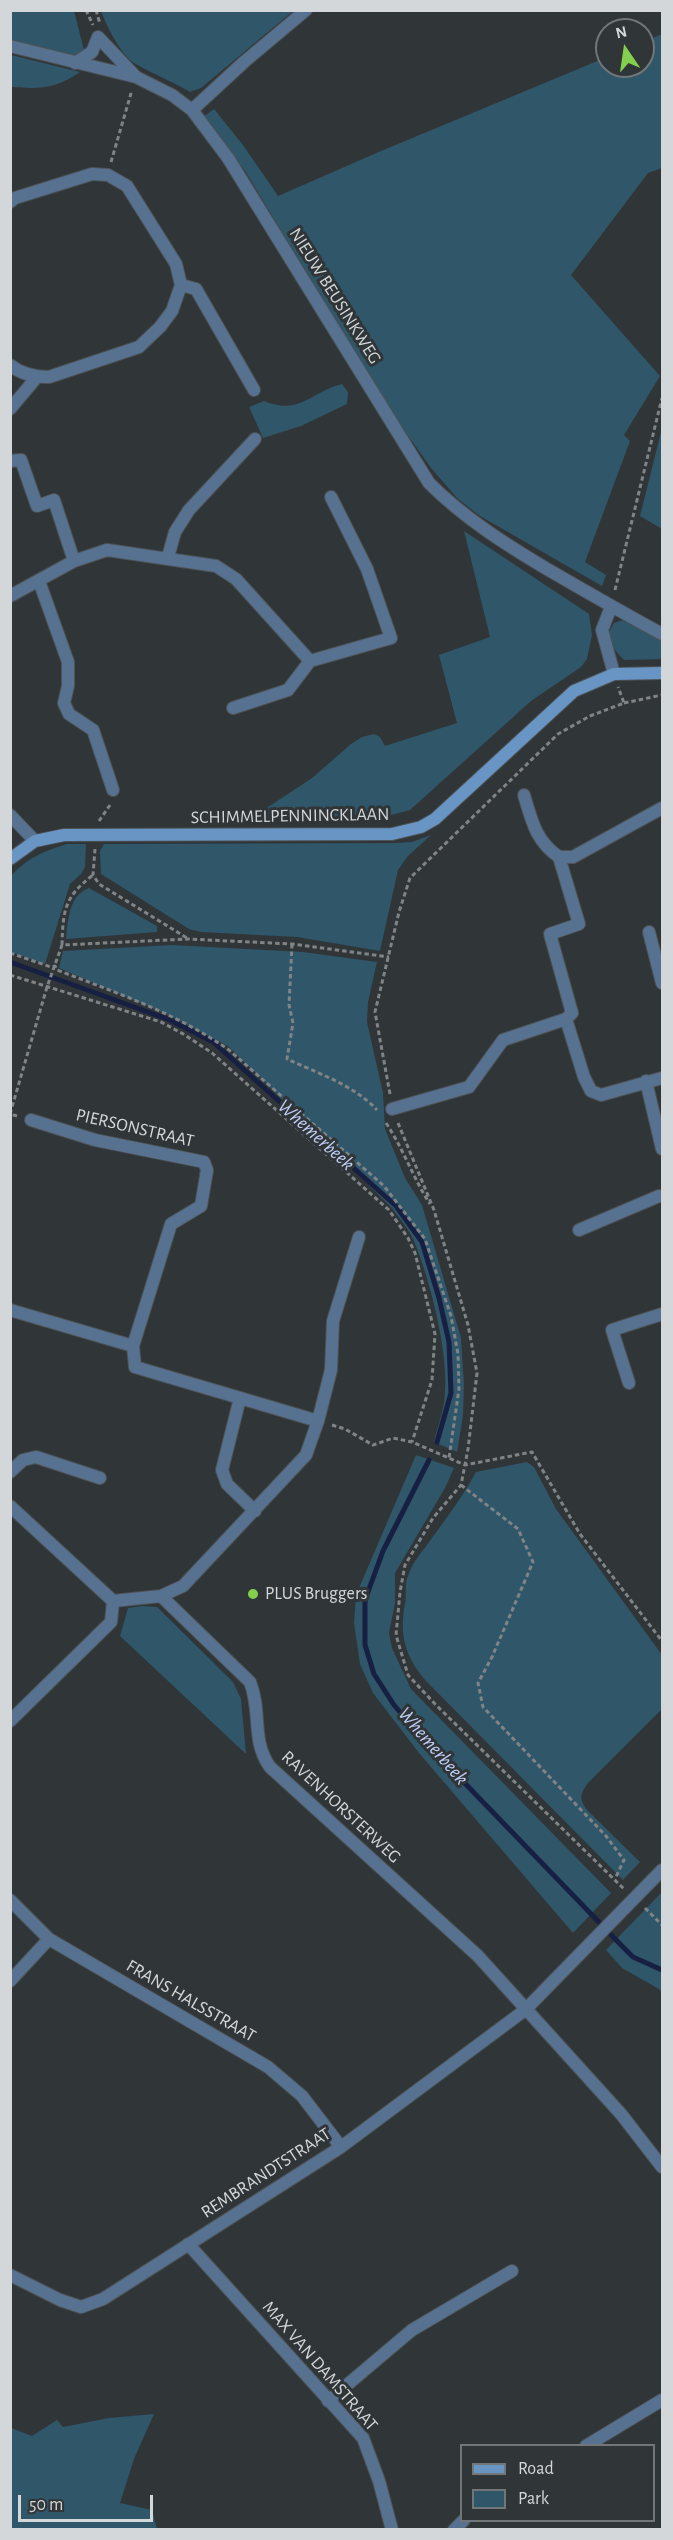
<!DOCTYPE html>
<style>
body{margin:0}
#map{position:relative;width:673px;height:2540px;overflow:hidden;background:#303538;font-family:"Alegreya Sans",sans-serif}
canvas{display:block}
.frame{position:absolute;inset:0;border:12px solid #d3d7d9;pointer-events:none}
.legend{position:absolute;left:460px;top:2444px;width:195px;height:78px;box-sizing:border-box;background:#303538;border:2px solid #717678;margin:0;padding:8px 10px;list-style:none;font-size:18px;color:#d3d7d9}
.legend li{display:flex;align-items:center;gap:12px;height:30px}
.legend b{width:30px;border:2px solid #717678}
.north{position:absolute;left:595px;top:18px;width:60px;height:60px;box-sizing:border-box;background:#303538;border:2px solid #717678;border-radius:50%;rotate:347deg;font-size:16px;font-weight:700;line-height:24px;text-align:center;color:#d3d7d9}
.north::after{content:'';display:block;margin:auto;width:21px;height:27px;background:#84cf4d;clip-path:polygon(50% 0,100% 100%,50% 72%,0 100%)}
.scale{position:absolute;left:18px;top:2495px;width:135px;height:27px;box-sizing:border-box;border:3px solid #d3d7d9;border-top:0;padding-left:8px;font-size:18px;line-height:21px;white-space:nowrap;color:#d3d7d9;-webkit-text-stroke:4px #303538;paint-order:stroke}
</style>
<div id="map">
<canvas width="673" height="2540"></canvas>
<div class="frame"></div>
<ul class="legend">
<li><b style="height:8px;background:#6895c4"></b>Road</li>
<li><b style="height:16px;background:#305669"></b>Park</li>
</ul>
<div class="north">N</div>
<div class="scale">50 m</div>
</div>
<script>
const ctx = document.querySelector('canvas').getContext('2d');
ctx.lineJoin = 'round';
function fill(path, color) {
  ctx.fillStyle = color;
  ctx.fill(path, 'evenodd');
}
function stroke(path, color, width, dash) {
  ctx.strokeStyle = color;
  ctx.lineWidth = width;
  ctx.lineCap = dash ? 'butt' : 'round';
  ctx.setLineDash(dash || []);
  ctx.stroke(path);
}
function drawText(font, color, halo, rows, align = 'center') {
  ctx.font = font + ' "Alegreya Sans",sans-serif';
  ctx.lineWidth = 6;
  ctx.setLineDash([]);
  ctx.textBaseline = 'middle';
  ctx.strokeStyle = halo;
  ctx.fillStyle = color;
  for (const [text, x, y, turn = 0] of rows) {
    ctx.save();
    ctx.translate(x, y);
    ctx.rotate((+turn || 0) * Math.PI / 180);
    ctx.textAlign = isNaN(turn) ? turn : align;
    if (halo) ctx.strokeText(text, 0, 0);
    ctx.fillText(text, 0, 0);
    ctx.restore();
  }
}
fill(new Path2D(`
 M11,11H74L84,50L79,55H75L11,41Z
 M101,11V10L293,11L201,88L190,92C172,81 151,73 134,63C121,55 106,25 101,11Z
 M662,34V168L648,173L571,275L660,376L624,435L630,441L585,562L606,575L602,586L480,516L458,499L431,468L404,430L362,364L245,171L203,117L214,109L243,145L278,196L381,151L607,57V66H643V42Z
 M11,55L80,72C56,89 39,89 11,87Z
 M342,384L348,392L347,404L301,426L263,438L249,407L264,401C300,416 312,391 342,384Z
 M662,428V529L640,516Z
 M464,531L589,614L592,635L587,659L581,667L531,701L410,810L380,818L250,819L312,778L351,744L362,737L374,734L380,737L385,746L457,723L439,655L490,637Z
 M626,619L662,639V659L624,660C615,651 610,645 609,632L614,623Z
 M431,835L408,856L398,870L380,951L297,937L201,932L189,929L101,874L100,851L104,844L395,843L412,842Z
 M67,844H86L85,867L81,874L70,884L45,964L11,952V876C27,858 44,851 67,844Z
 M89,888L157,926V932L66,939C68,920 69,895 89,888Z
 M172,945L303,952L377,962L368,1002L367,1022L383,1093L385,1129L405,1178L422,1205L461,1338L464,1385L463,1416L457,1452L434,1442C437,1429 442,1415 444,1402C451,1360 430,1278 413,1239C408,1228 399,1218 392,1208L228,1046L166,1014L59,968L63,951Z
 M416,1455L454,1468L445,1488L395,1573V1603L389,1633L392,1648L411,1689L611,1893L573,1933L419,1753L373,1693L360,1664L354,1623L356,1595Z
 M527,1462L534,1467L556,1509L662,1655V1709L587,1784C580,1795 579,1798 587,1810L640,1862L623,1880L425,1680C405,1656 399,1635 405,1604C407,1594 404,1585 408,1576C411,1565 420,1554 427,1545C444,1521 462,1498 476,1472Z
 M143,1606L157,1607L233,1682L241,1699L246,1754L120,1636L128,1608Z
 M662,1892V1993L659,1989L622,1968L606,1950Z
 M154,2414L134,2459L120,2503L152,2510L157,2529H11V2428L32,2436L57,2420L63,2427L109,2418Z`), '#305669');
stroke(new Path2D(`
 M10,962L170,1020L213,1042L396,1206L422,1242L439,1298L449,1342L451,1393L437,1442
 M429,1460L383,1551L365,1600V1645L374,1674L394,1705L425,1742L622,1946L633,1957L662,1970`), '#172043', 5);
const street = new Path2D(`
 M10,46L136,77L172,95L192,110L228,158L429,483C464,518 505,544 547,569C585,591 623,613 662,634
 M75,63L92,52L98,37L136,77
 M192,110L244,62L306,10
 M10,202L15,198L92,174L108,175L127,186L176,264L181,285L172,311L160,327L139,347L49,377C35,377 21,374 10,365
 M181,285L196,289L254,390
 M10,409L37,377
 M10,461L21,460L37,506L54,500L74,561
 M168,557L175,532L189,510L255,439
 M39,581L68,662V686L64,703L69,714L93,730L113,790
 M10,596L74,561L107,550L216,566L236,579L310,661L391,638L367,569L331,497
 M611,607L602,630L614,674
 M233,708L288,690L310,661
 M524,795C532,822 536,841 559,857
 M10,815L35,841
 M649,932L662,983
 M566,1019L572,1013L550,934L579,924L559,857H573L662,808
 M646,1081L662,1149
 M392,1109L469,1087L503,1040L566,1019L584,1077L591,1091L601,1095L662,1078
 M31,1120L95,1140L204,1162L207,1170L201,1206L171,1224L133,1346
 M579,1230L659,1196
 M10,1310L133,1346L135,1367L318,1421L331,1370L333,1321L359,1237
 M629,1383L612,1330L662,1314
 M240,1398L222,1470L227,1484L255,1511
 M10,1472L23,1460L36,1457L100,1478
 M10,1506L113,1601L161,1596L183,1586L306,1455L318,1421
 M161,1596L250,1682C262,1712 251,1741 270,1767L478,1956L621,2114L662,2167
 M10,1721L111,1622L113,1601
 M10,1900L49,1939L268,2067L302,2096L341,2147
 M10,1981L49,1939
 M188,2244L363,2438L379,2481L392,2530
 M10,2275L60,2300L81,2307L103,2299L341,2147L525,2010L662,1870
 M328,2401L412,2330L512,2271
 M586,2446L662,2400
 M454,2530L464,2520`);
const secondary = new Path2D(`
 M10,859L35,841L64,835L392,834L421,827L435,819L574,691L614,674L662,673`);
stroke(street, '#4d5255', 14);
stroke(secondary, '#4d5255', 14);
stroke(new Path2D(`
 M86,10L93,25
 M96,10L100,24
 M111,162L132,90
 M615,590L662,398
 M624,703L662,695
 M99,821L110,805
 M95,849L93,875L99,884L187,938
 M292,944L289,1005L293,1023L287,1059C317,1073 354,1085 377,1110
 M62,945C63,911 64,897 93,875
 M10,953L51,967L55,966L57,970C117,993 176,1013 229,1050L384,1186L425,1239L451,1316L458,1354L459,1389L449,1458
 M10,975L161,1022L185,1035L212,1053L389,1210L408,1238L415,1253L435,1334L432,1380L412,1442
 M390,1094L375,1012L399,912L410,878L558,734L590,716L624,703L618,687
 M17,1116L10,1114L47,987L62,945L188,939L292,944L389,957
 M386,1123C403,1148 413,1178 430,1204
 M398,1123L434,1210L468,1325L477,1373L468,1449L461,1485L433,1518L405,1565L400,1592L396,1635L408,1675L435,1704L624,1889
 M332,1425L345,1429L373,1445L393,1438L412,1442L465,1465L532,1452L580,1534L662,1641
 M461,1485L518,1529L533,1562L492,1657L478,1683L483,1707L606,1836L624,1860L615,1879
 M645,1908L662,1925`), '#808487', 3, [4.5, 3]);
stroke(street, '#577290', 12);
stroke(secondary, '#6895c4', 12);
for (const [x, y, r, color] of [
 [253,1594,6,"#84cf4d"]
]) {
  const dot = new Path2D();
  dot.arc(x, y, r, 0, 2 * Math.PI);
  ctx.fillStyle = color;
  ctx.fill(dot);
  stroke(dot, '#303538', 2);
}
drawText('18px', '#d3d7d9', '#303538', [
 ["NIEUW BEUSINKWEG",335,296,58],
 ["SCHIMMELPENNINCKLAAN",290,816,-1],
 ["PIERSONSTRAAT",135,1128,13],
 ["RAVENHORSTERWEG",341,1807,43],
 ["FRANS HALSSTRAAT",191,2001,30],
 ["REMBRANDTSTRAAT",266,2173,-33],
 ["MAX VAN DAMSTRAAT",320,2366,49]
]);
drawText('18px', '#d3d7d9', '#303538', [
 ["PLUS Bruggers",265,1594]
], 'left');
drawText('italic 20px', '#c1cff7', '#303538', [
 ["Whemerbeek",316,1135,42],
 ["Whemerbeek",433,1746,49]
]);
</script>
